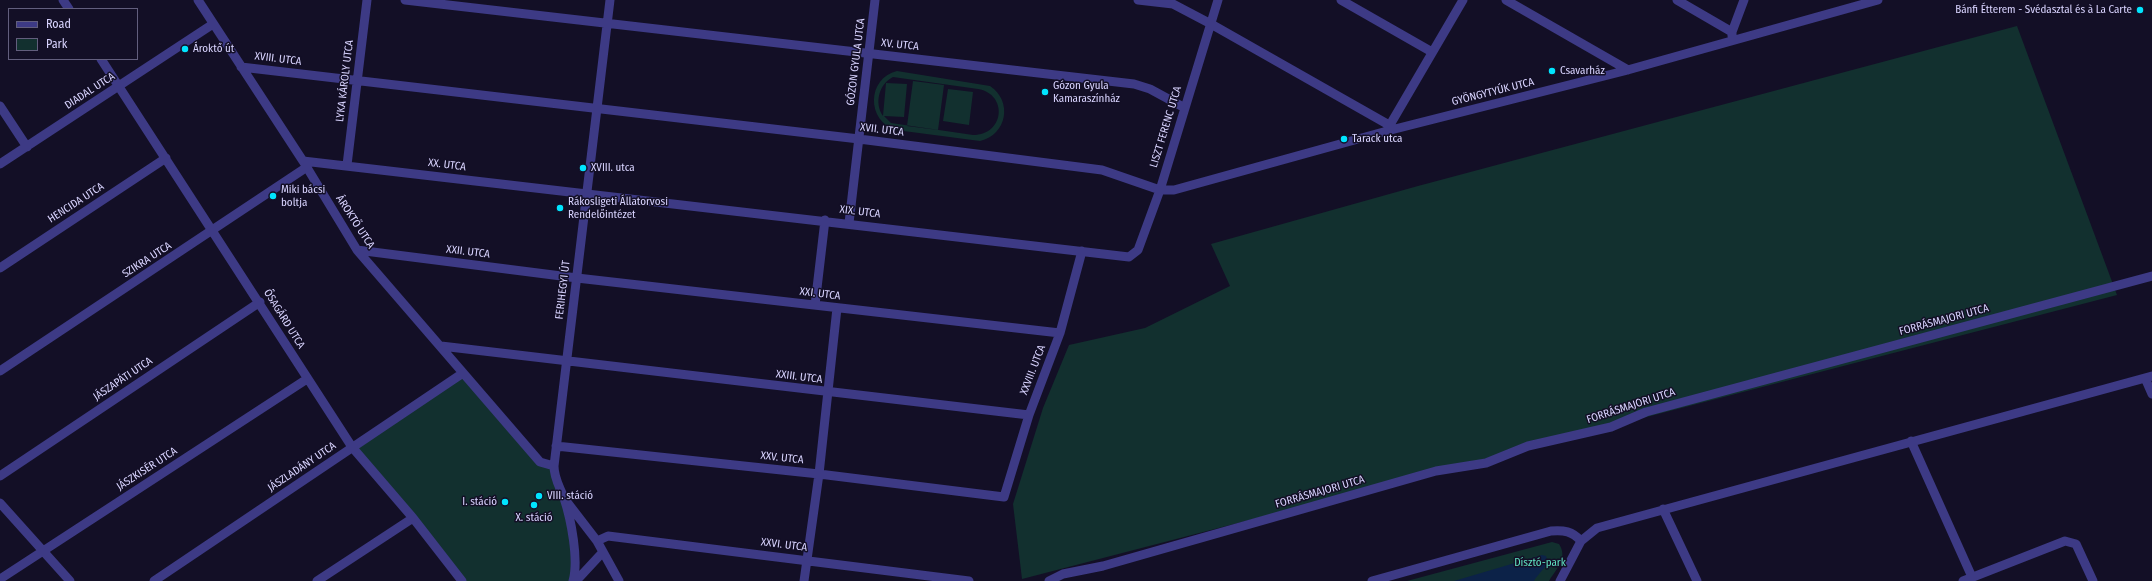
<!DOCTYPE html>
<meta charset="utf-8">
<style>
body{margin:0}
#map{position:relative;width:2152px;height:581px;overflow:hidden;background:#130f26;font-family:"Fira Sans Condensed",sans-serif}
canvas{display:block}
.legend{position:absolute;left:8px;top:8px;width:130px;height:52px;box-sizing:border-box;background:#130f26;border:1px solid #625e7d;margin:0;padding:5px 7px;list-style:none;font-size:12px;color:#d9d4ff}
.legend li{display:flex;align-items:center;gap:8px;height:20px}
.legend b{width:20px;border:1px solid #625e7d}
</style>
<div id="map">
<canvas width="2152" height="581"></canvas>
<ul class="legend">
<li><b style="height:5px;background:#3d3a85"></b>Road</li>
<li><b style="height:11px;background:#12302f"></b>Park</li>
</ul>
</div>
<script>
const ctx = document.querySelector('canvas').getContext('2d');
ctx.lineJoin = 'round';
function fill(path, color) {
  ctx.fillStyle = color;
  ctx.fill(path, 'evenodd');
}
function stroke(path, color, width, dash) {
  ctx.strokeStyle = color;
  ctx.lineWidth = width;
  ctx.lineCap = dash ? 'butt' : 'round';
  ctx.setLineDash(dash || []);
  ctx.stroke(path);
}
function drawText(font, color, halo, rows, align = 'center') {
  ctx.font = font + ' "Fira Sans Condensed",sans-serif';
  ctx.lineWidth = 3;
  ctx.setLineDash([]);
  ctx.textBaseline = 'middle';
  ctx.strokeStyle = halo;
  ctx.fillStyle = color;
  for (const [text, x, y, turn = 0] of rows) {
    ctx.save();
    ctx.translate(x, y);
    ctx.rotate((+turn || 0) * Math.PI / 180);
    ctx.textAlign = isNaN(turn) ? turn : align;
    if (halo) ctx.strokeText(text, 0, 0);
    ctx.fillText(text, 0, 0);
    ctx.restore();
  }
}
fill(new Path2D(`
 M2017,26L2117,295L1022,579L1013,504L1043,408L1069,345L1145,328L1230,286L1211,244L1418,186Z
 M897,71L990,86C1013,101 1007,135 980,141L896,130C866,121 867,78 897,71ZM893,77L978,89C1008,94 1005,135 973,135L891,123L884,116L904,117L907,84L886,83L883,116C874,103 879,84 893,77Z
 M913,81L944,85L938,130L907,126Z
 M948,89L973,92L969,125L943,121Z
 M463,373L540,462L554,466L569,519L573,581H462L352,447Z
 M1552,542L1559,544C1568,558 1557,568 1549,581H1407Z`), '#12302f');
fill(new Path2D(`
 M1542,555L1546,556C1550,566 1539,572 1534,581H1454Z`), '#0c2248');
stroke(new Path2D(`
 M63,0L69,9
 M198,0L303,161L357,250L540,462L554,466
 M405,0L1134,84L1150,89L1185,108
 M1138,0L1173,4L1211,24L1389,125
 M1341,0L1432,52
 M1506,0L1628,70
 M1677,0L1732,32
 M1732,36V32L1744,0
 M101,59L352,447L413,518L462,581
 M241,67L859,139L1102,170L1160,190H1174L1387,131L1624,71L1878,0
 M0,106L27,147
 M1387,130L1463,0
 M303,161L1129,257L1138,250L1160,190L1218,0
 M0,164L213,24
 M347,165L367,0
 M849,223L875,0
 M357,250L577,278L1060,333
 M0,268L166,158
 M815,305L825,220
 M441,346L1029,415
 M0,371L307,167
 M2145,378L2152,394
 M1911,441L1972,577
 M556,446L819,474L1004,497L1029,415L1060,333L1082,251
 M0,476L260,302
 M567,502L597,541L619,581
 M0,503L70,581
 M1663,509L1697,581
 M597,541L608,536L969,581
 M0,579L307,379
 M154,581L463,373
 M317,581L413,518
 M573,581C579,560 571,519 564,498C560,487 554,479 554,466L610,0
 M576,581L602,553
 M804,581L819,474L837,308
 M1049,581L1063,574L1103,566L1436,471L1486,463L1528,446L1611,427L1646,412L2152,276
 M1372,581L1551,531C1564,530 1572,531 1581,541
 M1560,581L1581,541L1597,528L2152,376
 M1963,581L2065,541L2076,544L2093,581`), '#3d3a85', 9);
for (const [x, y, r, color] of [
 [2140,10,4,"#00e5ff"],
 [185,49,4,"#00e5ff"],
 [1552,71,4,"#00e5ff"],
 [1045,92,4,"#00e5ff"],
 [1344,139,4,"#00e5ff"],
 [583,168,4,"#00e5ff"],
 [273,196,4,"#00e5ff"],
 [560,208,4,"#00e5ff"],
 [539,496,4,"#00e5ff"],
 [505,502,4,"#00e5ff"],
 [534,505,4,"#00e5ff"]
]) {
  const dot = new Path2D();
  dot.arc(x, y, r, 0, 2 * Math.PI);
  ctx.fillStyle = color;
  ctx.fill(dot);
  stroke(dot, '#130f26', 1.5);
}
drawText('11px', '#d9d4ff', '#130f26', [
 ["Bánfi Étterem - Svédasztal és à La Carte",2132,10,"right"],
 ["Ároktő út",193,49],
 ["Csavarház",1560,71],
 ["Gózon Gyula",1053,86],
 ["Kamaraszínház",1053,99],
 ["Tarack utca",1352,139],
 ["XVIII. utca",591,168],
 ["Miki bácsi",281,190],
 ["boltja",281,203],
 ["Rákosligeti Állatorvosi",568,202],
 ["Rendelőintézet",568,215],
 ["VIII. stáció",547,496],
 ["I. stáció",497,502,"right"],
 ["X. stáció",534,518,"center"]
], 'left');
drawText('11px', '#d9d4ff', '#130f26', [
 ["XV. UTCA",900,45,6],
 ["XVIII. UTCA",278,59,7],
 ["GÓZON GYULA UTCA",856,62,-83],
 ["LYKA KÁROLY UTCA",345,81,-83],
 ["DIADAL UTCA",90,91,-33],
 ["GYÖNGYTYÚK UTCA",1493,92,-14],
 ["LISZT FERENC UTCA",1166,127,-73],
 ["XVII. UTCA",882,130,7],
 ["XX. UTCA",447,165,7],
 ["HENCIDA UTCA",76,203,-33],
 ["XIX. UTCA",860,212,7],
 ["ÁROKTŐ UTCA",355,222,57],
 ["XXII. UTCA",468,252,7],
 ["SZIKRA UTCA",147,260,-33],
 ["FERIHEGYI ÚT",563,290,-83],
 ["XXI. UTCA",820,294,7],
 ["ŐSAGÁRD UTCA",284,319,58],
 ["FORRÁSMAJORI UTCA",1944,320,-15],
 ["XXVIII. UTCA",1033,370,-69],
 ["XXIII. UTCA",799,377,7],
 ["JÁSZAPÁTI UTCA",123,379,-34],
 ["FORRÁSMAJORI UTCA",1631,406,-18],
 ["XXV. UTCA",782,458,6],
 ["JÁSZLADÁNY UTCA",302,467,-34],
 ["JÁSZKISÉR UTCA",147,469,-33],
 ["FORRÁSMAJORI UTCA",1320,492,-16],
 ["XXVI. UTCA",784,545,7]
]);
drawText('11px', '#5fe0c0', '#130f26', [
 ["Dísztó-park",1540,563]
]);
</script>
